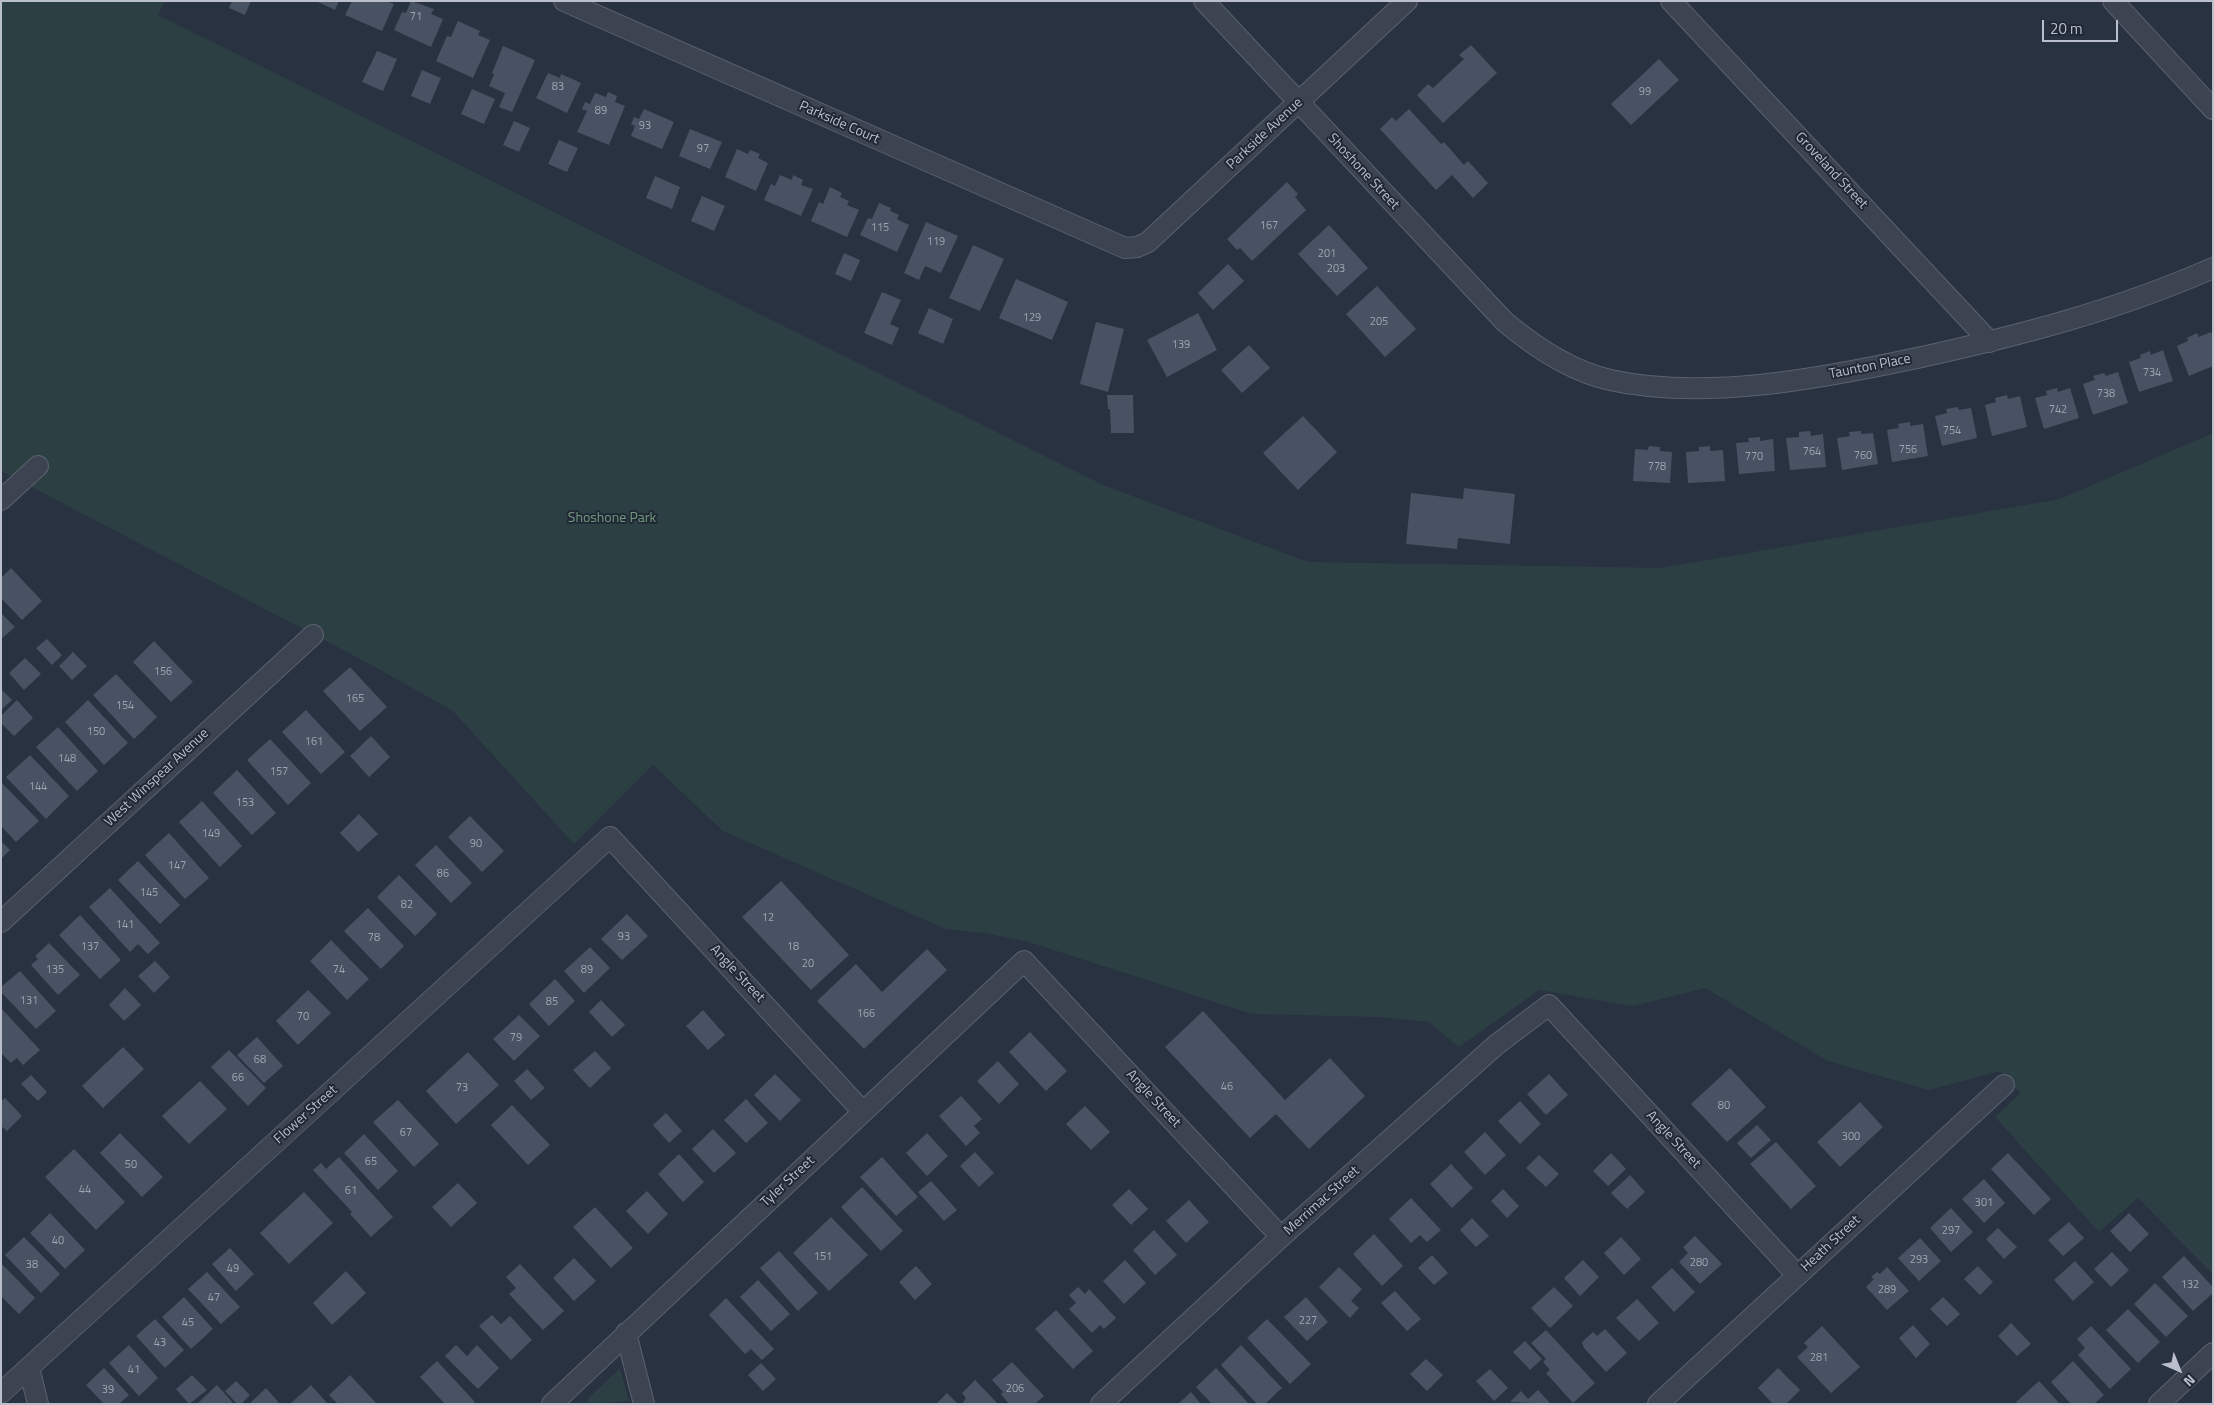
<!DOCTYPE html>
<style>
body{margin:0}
#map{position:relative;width:2214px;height:1405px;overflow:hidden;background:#293241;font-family:"Titillium Web",sans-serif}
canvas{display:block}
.frame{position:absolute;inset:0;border:2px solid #babfcb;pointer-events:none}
.north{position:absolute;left:2154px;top:1345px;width:50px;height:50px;-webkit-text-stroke:4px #222936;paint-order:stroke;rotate:136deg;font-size:14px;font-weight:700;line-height:20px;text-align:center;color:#babfcb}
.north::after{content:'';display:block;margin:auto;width:18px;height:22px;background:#babfcb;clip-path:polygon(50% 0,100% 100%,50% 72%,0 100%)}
.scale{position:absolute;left:2042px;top:20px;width:76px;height:22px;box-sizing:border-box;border:2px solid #babfcb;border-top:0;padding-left:6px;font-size:15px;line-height:18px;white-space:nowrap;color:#babfcb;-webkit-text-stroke:4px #222936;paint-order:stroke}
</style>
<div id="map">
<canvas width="2214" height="1405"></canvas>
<div class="frame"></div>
<div class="north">N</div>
<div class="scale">20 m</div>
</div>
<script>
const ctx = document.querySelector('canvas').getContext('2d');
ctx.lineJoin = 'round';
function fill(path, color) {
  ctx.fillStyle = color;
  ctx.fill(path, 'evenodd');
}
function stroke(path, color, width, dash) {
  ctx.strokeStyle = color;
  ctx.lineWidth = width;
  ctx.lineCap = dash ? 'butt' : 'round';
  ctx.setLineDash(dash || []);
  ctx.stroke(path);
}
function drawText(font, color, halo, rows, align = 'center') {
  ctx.font = font + ' "Titillium Web",sans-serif';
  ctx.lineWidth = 4;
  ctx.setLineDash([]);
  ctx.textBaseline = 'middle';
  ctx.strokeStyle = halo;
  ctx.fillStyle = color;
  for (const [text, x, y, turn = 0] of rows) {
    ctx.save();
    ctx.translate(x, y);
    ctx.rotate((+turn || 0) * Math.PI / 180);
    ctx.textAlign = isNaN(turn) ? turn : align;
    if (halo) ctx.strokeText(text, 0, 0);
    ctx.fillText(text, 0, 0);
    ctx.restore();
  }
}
fill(new Path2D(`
 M1,1H164L158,15L1103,485L1308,562L1661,568L2060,499L2213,433V1274L2138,1198L2099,1232L1995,1117L2020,1093L2000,1071L1929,1090L1828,1061L1705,988L1633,1006L1539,990L1459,1047L1429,1022L1381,1017L1252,1014L1029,942L984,933L946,929L723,831L653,765L574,844L453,711L368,663L1,471Z
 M620,1368L629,1401L588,1404L587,1400Z`), '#2c4043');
fill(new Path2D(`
 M232,1H251L245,15L229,8Z
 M316,1H339L335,10Z
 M352,1H386L394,4L382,31L345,15Z
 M411,1L434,9L431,14L443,19L431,47L394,30L402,12L406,13Z
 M458,21L480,31L478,35L490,40L473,78L436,61L447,36L451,37Z
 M1471,45L1497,73L1443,123L1417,95L1428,84L1433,88L1464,59L1459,55Z
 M503,46L535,60L512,112L499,107L505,93L489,86L494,74L492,73Z
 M377,51L397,59L383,91L362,82Z
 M1659,59L1679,80L1631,125L1611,104Z
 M422,70L441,78L430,104L411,96Z
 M548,73L560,78L561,74L581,83L567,113L536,98Z
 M472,89L495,99L484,124L461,114Z
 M608,92L617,96L615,102L625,106L609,145L577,132L587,111L582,109L585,102L590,104L595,93L606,97Z
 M644,109L674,122L662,149L631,136L635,126L631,124L634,117L639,119Z
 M1409,109L1441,144L1444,142L1464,165L1468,161L1488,183L1473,198L1452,175L1436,190L1380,129L1392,117L1396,121Z
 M514,121L530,128L519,152L503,145Z
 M690,129L722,142L710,169L679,156Z
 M559,140L578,148L567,172L548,164Z
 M737,149L748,154L750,150L760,154L758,158L768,163L756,191L725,177Z
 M780,175L792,180L793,175L803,180L801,185L813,189L801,216L764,200L771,184L775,186Z
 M655,176L680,187L672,209L646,198Z
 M1287,182L1298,194L1295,197L1306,210L1252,261L1240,248L1237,250L1227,239Z
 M830,187L842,193L840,197L849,201L847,205L859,210L847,237L811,221L819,202L823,204Z
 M702,196L725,206L714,231L691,221Z
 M879,203L891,208L890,211L899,215L897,219L909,225L897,252L860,235L868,218L872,219Z
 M926,222L958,236L941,273L925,266L919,280L904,273Z
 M1329,225L1368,268L1337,296L1298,254Z
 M973,245L1004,259L980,311L949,298Z
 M844,253L860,260L851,281L835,274Z
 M1228,264L1244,281L1213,310L1198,293Z
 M1016,279L1068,302L1052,340L999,318Z
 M1377,286L1416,329L1385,357L1346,314Z
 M882,292L901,300L890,324L899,328L892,345L864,333Z
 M929,308L953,319L943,344L918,333Z
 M1198,313L1217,350L1167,377L1147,340Z
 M1096,322L1124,329L1108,392L1080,384Z
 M2211,332L2213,337V366L2189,376L2177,346L2188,341L2187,338L2197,333L2199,337Z
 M1249,345L1270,368L1242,393L1221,370Z
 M2163,350L2173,381L2139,392L2129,362L2141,358L2140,355L2150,351L2151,355Z
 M2118,372L2128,403L2093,415L2083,384L2095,380L2093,376L2104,373L2106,376Z
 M2057,388L2058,392L2070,388L2079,418L2044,429L2035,398L2047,395L2046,391Z
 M1107,395H1133L1134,433H1111L1110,409H1108Z
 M2007,395L2008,399L2020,396L2027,427L1992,436L1985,405L1996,402L1995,398Z
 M1958,407L1959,410L1971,408L1977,438L1942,446L1935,416L1947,413L1946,409Z
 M1303,416L1337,452L1298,490L1263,453Z
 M1910,422V426L1923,424L1928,456L1892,462L1887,430L1899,428L1898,424Z
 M1810,431L1811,436L1823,434L1826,467L1790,470L1786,438L1799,437V432Z
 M1861,431V434L1873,433L1878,464L1842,470L1837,438L1850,436L1849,432Z
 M1760,437V441L1773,439L1775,471L1739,474L1736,443L1749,442L1748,438Z
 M1649,446L1660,447V451L1672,452L1670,483L1633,481L1635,449L1648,450Z
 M1710,446V451L1723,450L1725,481L1688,483L1686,452L1699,451V447Z
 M1464,488L1515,494L1510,544L1458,538L1457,549L1406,544L1411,493L1463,499Z
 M11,568L42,601L22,620L1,598V578Z
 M1,613L15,627L1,639Z
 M47,639L62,655L52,665L36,648Z
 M154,641L193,682L171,702L133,662Z
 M73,652L87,666L72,680L59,666Z
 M25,658L41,674L24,690L9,673Z
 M350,667L387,707L360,731L323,691Z
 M116,674L157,717L134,739L93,695Z
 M1,689L12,700L1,710Z
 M17,700L33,718L14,736L1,723V716Z
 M88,700L128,743L104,765L65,722Z
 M306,710L345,752L321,774L282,732Z
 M58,727L98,771L77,791L36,747Z
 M371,736L390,757L369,777L350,756Z
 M270,739L311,783L288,805L247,760Z
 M30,755L69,796L46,819L6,777Z
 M237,770L276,813L252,835L213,793Z
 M1,782L39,821L16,842L1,826Z
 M202,801L242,846L220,867L179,822Z
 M359,814L378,834L358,852L340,833Z
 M470,816L504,851L482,872L448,837Z
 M169,833L209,878L185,899L145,855Z
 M1,841L10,850L1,859Z
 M436,845L472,883L451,903L415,865Z
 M138,861L180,905L160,924L118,880Z
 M399,875L437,914L415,936L377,897Z
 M781,881L849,955L811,990L742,917Z
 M110,888L160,943L148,954L138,944L130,952L89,907Z
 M368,908L404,946L381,969L344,931Z
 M627,914L648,936L622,960L601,939Z
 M80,915L121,960L100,979L59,935Z
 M331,940L369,979L347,1000L310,961Z
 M49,943L80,975L58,995L31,965L38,959L35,956Z
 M590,947L610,968L584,993L564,971Z
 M927,949L947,970L864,1049L817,1001L856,964L882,992Z
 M155,961L170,977L154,993L138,976Z
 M20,971L56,1011L36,1029L1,992V987Z
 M555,979L575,1001L549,1026L529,1004Z
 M125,988L141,1005L124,1021L109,1005Z
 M308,990L331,1013L298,1045L276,1021Z
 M601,1000L625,1025L612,1037L589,1012Z
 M1,1008L40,1050L23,1065L17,1058L11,1063L1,1053Z
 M703,1010L725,1035L708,1050L686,1026Z
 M1203,1011L1285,1100L1330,1058L1365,1096L1309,1149L1276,1114L1250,1138L1165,1047Z
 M519,1015L540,1036L514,1061L493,1039Z
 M1030,1032L1067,1071L1046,1091L1009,1052Z
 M257,1037L283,1066L264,1083L237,1055Z
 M123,1047L144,1069L103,1108L82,1086Z
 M229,1050L266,1088L248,1106L211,1067Z
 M595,1051L611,1068L590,1088L573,1070Z
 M468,1052L499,1085L456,1124L426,1091Z
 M998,1061L1019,1084L999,1104L977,1081Z
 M1730,1068L1766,1107L1727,1142L1691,1104Z
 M527,1069L545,1088L531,1100L514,1081Z
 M775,1074L801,1100L780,1121L754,1095Z
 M1549,1074L1568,1095L1546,1115L1527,1094Z
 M31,1075L47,1092L38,1101L21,1084Z
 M200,1081L227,1109L189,1144L162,1116Z
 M961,1096L982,1119L974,1126L980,1133L966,1146L939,1116Z
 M5,1098L22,1116L7,1131L1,1126V1101Z
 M746,1099L768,1123L746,1143L724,1120Z
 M398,1100L439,1144L414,1167L373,1122Z
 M1520,1101L1541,1124L1520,1144L1498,1121Z
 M1860,1102L1883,1127L1840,1167L1817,1142Z
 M512,1105L550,1145L528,1165L491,1125Z
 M1085,1106L1110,1132L1091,1150L1066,1124Z
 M666,1113L682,1131L669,1143L653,1125Z
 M1757,1125L1771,1140L1751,1158L1737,1143Z
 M713,1129L736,1153L714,1173L692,1149Z
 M1485,1132L1506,1155L1485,1175L1464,1152Z
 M120,1133L163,1177L142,1197L100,1153Z
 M927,1133L948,1156L927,1176L906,1153Z
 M364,1134L398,1171L378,1190L344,1153Z
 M1776,1142L1816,1186L1791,1209L1750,1164Z
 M74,1149L125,1202L96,1230L45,1177Z
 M975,1152L994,1173L979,1187L960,1166Z
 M1611,1153L1626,1169L1608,1186L1593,1171Z
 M2008,1153L2051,1199L2034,1215L1991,1169Z
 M679,1154L704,1182L683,1202L658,1174Z
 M1539,1155L1559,1174L1546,1187L1526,1168Z
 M339,1157L393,1217L371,1237L350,1214L352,1212L313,1170L321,1163L326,1169Z
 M882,1157L918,1197L896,1216L860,1177Z
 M1451,1164L1473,1188L1452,1208L1430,1184Z
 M1630,1175L1645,1192L1627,1209L1611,1193Z
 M1984,1179L2005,1203L1984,1223L1962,1199Z
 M931,1181L957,1210L944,1221L918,1192Z
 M458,1183L477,1203L451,1227L432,1207Z
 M862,1187L903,1231L881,1251L841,1207Z
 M1129,1189L1148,1209L1131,1225L1112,1205Z
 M1503,1189L1519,1206L1507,1218L1491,1201Z
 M647,1191L668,1214L648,1234L626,1211Z
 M304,1192L333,1223L289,1264L260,1233Z
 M1411,1198L1441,1230L1427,1242L1420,1235L1411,1243L1389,1219Z
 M1189,1200L1209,1222L1186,1243L1166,1221Z
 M595,1207L633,1248L611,1268L573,1227Z
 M1951,1208L1973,1232L1951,1252L1930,1228Z
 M50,1213L85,1250L65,1269L30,1233Z
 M2129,1213L2149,1234L2130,1252L2110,1231Z
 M831,1217L868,1255L829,1291L793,1253Z
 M1472,1218L1489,1236L1476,1247L1460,1230Z
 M2069,1222L2084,1238L2063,1256L2048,1240Z
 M1998,1228L2017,1247L2004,1259L1986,1239Z
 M1154,1230L1177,1255L1155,1275L1133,1250Z
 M1374,1234L1403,1266L1382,1286L1353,1254Z
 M1695,1236L1722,1264L1700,1284L1679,1262L1688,1253L1683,1247Z
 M24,1237L60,1274L41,1293L5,1255Z
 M1621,1237L1641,1259L1624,1275L1604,1253Z
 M1920,1238L1941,1261L1919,1281L1898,1258Z
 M230,1248L254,1274L236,1291L212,1264Z
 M779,1251L818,1293L798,1311L760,1268Z
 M2112,1252L2129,1270L2111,1287L2094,1269Z
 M1432,1255L1448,1273L1434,1285L1418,1268Z
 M2184,1256L2213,1287V1293L2193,1311L2162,1277Z
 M574,1258L596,1281L574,1301L553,1278Z
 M1125,1260L1146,1283L1124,1304L1103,1281Z
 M1583,1260L1599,1277L1580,1296L1564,1278Z
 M2075,1261L2094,1282L2073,1301L2054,1280Z
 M1,1263L35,1298L19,1314L1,1296Z
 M520,1264L564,1311L543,1330L509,1294L516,1288L506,1277Z
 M916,1266L932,1284L915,1300L899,1282Z
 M1978,1266L1993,1282L1980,1295L1964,1279Z
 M1339,1267L1362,1289L1351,1301L1359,1308L1350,1318L1319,1287Z
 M1887,1267L1909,1291L1887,1310L1866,1287L1874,1279L1871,1277L1877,1272L1880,1274Z
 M1672,1268L1695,1292L1674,1312L1651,1287Z
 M346,1271L366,1293L332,1325L313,1303Z
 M207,1272L240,1307L221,1324L188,1289Z
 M758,1280L790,1314L771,1331L740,1297Z
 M2155,1283L2188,1316L2166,1337L2134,1304Z
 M1078,1287L1085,1294L1089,1289L1116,1318L1104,1329L1100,1325L1092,1333L1069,1309L1076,1303L1069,1295Z
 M1554,1287L1573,1306L1550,1328L1531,1308Z
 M1395,1291L1421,1319L1407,1331L1381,1303Z
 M184,1297L213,1329L191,1349L162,1317Z
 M1306,1297L1328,1322L1307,1341L1284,1317Z
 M1943,1297L1960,1314L1947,1326L1930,1309Z
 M726,1298L774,1349L762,1360L751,1349L745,1354L709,1315Z
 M1637,1299L1659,1323L1639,1341L1616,1318Z
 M2128,1309L2160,1342L2138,1363L2106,1330Z
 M1056,1310L1093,1351L1073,1369L1035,1329Z
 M492,1315L501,1324L510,1316L532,1340L511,1360L479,1326Z
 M155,1319L184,1350L165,1368L136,1336Z
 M1267,1319L1311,1364L1290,1384L1247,1338Z
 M2011,1323L2031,1344L2017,1356L1998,1336Z
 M1913,1325L1930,1344L1916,1358L1899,1338Z
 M1822,1326L1860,1367L1831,1393L1797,1357L1808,1347L1804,1343Z
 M2091,1326L2131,1369L2110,1389L2078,1355L2085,1348L2077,1339Z
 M1605,1329L1627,1353L1606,1372L1584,1348L1582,1342L1593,1332L1597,1336Z
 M1546,1330L1595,1383L1573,1403L1546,1373L1550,1370L1543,1362L1546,1359L1531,1343Z
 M1525,1341L1542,1359L1530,1370L1513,1352Z
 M129,1345L158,1378L139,1396L109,1363Z
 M456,1345L467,1356L477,1345L499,1368L478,1389L445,1356Z
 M1241,1345L1282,1388L1265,1404H1257L1221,1365Z
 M1426,1359L1443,1375L1427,1391L1410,1374Z
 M437,1361L475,1402L473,1404H445L420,1377Z
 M2073,1361L2104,1395L2094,1404H2071L2051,1382Z
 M1012,1362L1044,1396L1035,1404H1009L1001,1394L1003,1392L992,1380Z
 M761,1363L776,1379L763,1391L748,1375Z
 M104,1368L129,1395L119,1404H104L86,1385Z
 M1216,1368L1249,1404H1212L1196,1387Z
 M1778,1368L1800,1390L1786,1404H1773L1758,1388Z
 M1490,1369L1508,1388L1494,1401L1476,1381Z
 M192,1375L207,1390L189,1404L176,1389Z
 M350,1375L377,1404H338L329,1395Z
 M975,1380L998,1404H962L966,1398L962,1393Z
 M236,1381L250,1395L241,1404H237L225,1391Z
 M2039,1381L2060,1404H2018L2016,1402Z
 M217,1385L234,1404H197Z
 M311,1385L328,1404H290Z
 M266,1388L280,1404H249Z
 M1538,1390L1551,1404L1510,1402L1521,1391L1528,1399Z
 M1191,1392L1201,1404H1178Z
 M947,1393L958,1404H936Z`), '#485262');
const minor = new Path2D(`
 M564,1L1125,248L1137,247L1148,242L1407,1
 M1204,1L1505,322C1535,347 1570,371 1610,380C1705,401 1823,378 1917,358C2018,336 2118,310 2213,268
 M1671,1L1990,342
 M2113,1L2213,109
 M1,500L38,466
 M1,922L313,635
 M626,1333L644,1404
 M29,1368L38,1404
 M1,1393L610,837L863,1112
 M552,1404L1024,961L1281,1237
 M1101,1404L1281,1237L1496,1045L1549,1005L1797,1275
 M1658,1404L2004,1085
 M2159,1404L2213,1353`);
stroke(minor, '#5b626e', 22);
stroke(minor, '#3d4451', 20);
drawText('11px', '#9ea4b1', null, [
 ["71",416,17],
 ["83",558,87],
 ["99",1645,92],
 ["89",601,111],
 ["93",645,126],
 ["97",703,149],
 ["167",1269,226],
 ["115",880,228],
 ["119",936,242],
 ["201",1327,254],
 ["203",1336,269],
 ["129",1032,318],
 ["205",1379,322],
 ["139",1181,345],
 ["734",2152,373],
 ["738",2106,394],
 ["742",2058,410],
 ["754",1952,431],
 ["756",1908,450],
 ["764",1812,452],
 ["760",1863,456],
 ["770",1754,457],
 ["778",1657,467],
 ["156",163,672],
 ["165",355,699],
 ["154",125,706],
 ["150",96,732],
 ["161",314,742],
 ["148",67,759],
 ["157",279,772],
 ["144",38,787],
 ["153",245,803],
 ["149",211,834],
 ["90",476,844],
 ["147",177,866],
 ["86",443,874],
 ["145",149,893],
 ["82",407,905],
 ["12",768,918],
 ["141",125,925],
 ["93",624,937],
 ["78",374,938],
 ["137",90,947],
 ["18",793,947],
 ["20",808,964],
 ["135",55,970],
 ["74",339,970],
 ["89",587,970],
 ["131",29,1001],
 ["85",552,1002],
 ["166",866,1014],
 ["70",303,1017],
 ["79",516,1038],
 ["68",260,1060],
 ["66",238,1078],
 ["46",1227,1087],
 ["73",462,1088],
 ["80",1724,1106],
 ["67",406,1133],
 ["300",1851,1137],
 ["65",371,1162],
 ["50",131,1165],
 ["44",85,1190],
 ["61",351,1191],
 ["301",1984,1203],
 ["297",1951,1231],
 ["40",58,1241],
 ["151",823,1257],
 ["293",1919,1260],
 ["280",1699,1263],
 ["38",32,1265],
 ["49",233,1269],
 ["132",2190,1285],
 ["289",1887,1290],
 ["47",214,1298],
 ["227",1308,1321],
 ["45",188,1323],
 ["43",160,1343],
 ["281",1819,1358],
 ["41",134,1370],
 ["206",1015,1389],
 ["39",108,1390]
]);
drawText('14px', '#babfcb', '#222936', [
 ["Parkside Court",839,123,24],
 ["Parkside Avenue",1265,134,-43],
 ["Groveland Street",1831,171,47],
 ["Shoshone Street",1363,172,47],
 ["Taunton Place",1870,367,-11],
 ["West Winspear Avenue",157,778,-43],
 ["Angle Street",737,974,47],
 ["Angle Street",1153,1099,47],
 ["Flower Street",306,1115,-42],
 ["Angle Street",1673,1140,47],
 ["Tyler Street",788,1182,-43],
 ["Merrimac Street",1322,1201,-42],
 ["Heath Street",1831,1244,-43]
]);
drawText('14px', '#739a7e', '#222936', [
 ["Shoshone Park",612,519]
]);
</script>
